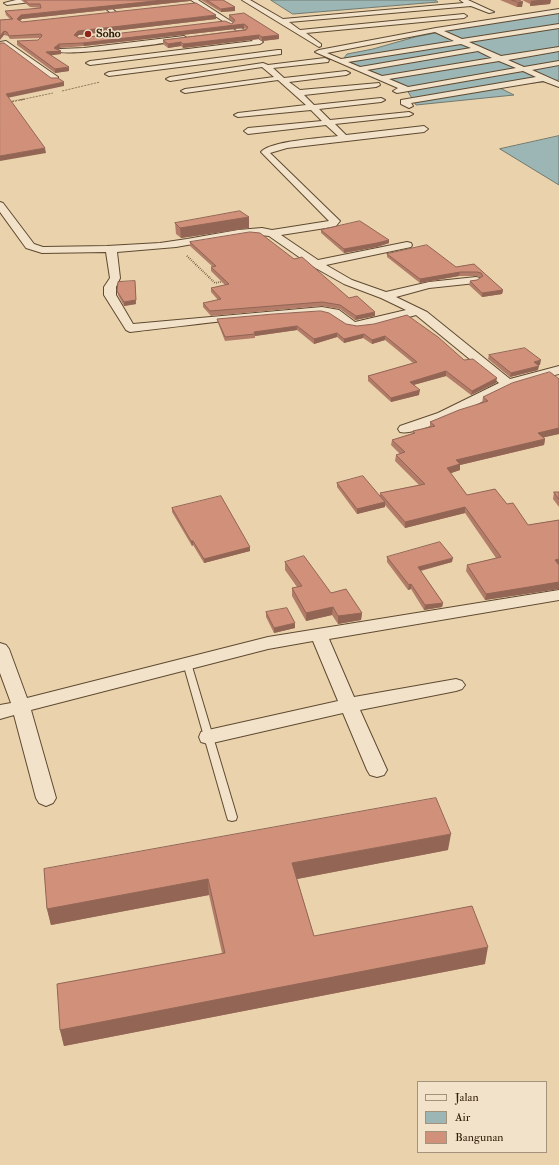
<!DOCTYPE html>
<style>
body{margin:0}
#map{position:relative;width:559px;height:1165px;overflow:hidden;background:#ead3ac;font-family:"IM FELL Double Pica",serif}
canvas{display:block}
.legend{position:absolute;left:417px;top:1081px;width:130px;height:72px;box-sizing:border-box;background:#f1e2c9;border:1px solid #a4937c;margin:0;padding:5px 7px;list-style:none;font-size:12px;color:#311d08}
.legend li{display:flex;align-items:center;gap:8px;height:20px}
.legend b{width:20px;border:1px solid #a4937c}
</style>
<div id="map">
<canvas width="559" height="1165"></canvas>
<ul class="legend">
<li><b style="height:5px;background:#f1e2c9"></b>Jalan</li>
<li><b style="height:11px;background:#9bb6b4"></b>Air</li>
<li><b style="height:11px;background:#d0907a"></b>Bangunan</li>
</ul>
</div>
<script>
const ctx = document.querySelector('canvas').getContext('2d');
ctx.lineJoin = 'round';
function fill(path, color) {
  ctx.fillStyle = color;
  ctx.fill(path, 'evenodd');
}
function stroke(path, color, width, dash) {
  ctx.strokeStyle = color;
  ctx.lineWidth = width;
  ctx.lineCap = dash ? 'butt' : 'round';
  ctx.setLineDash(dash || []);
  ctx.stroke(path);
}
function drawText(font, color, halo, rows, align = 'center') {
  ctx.font = font + ' "IM FELL Double Pica",serif';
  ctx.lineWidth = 3;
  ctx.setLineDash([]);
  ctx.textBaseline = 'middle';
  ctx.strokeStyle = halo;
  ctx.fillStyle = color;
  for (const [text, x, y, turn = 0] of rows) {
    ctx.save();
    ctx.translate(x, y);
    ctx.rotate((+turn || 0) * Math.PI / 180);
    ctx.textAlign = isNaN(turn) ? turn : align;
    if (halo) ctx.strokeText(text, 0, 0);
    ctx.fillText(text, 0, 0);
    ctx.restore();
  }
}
const water = new Path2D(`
 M271,0H435L438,2L293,14Z
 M542,12L559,13V80L498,87L514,95L416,105L404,85L347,61L344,58L347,54L373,49L415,37Z
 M559,136V185L500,149Z`);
fill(water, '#9bb6b4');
stroke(water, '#71796f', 1);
const service = new Path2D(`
 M187,660L190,661L191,663L237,817L236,820L232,821L228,820L227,817L183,663L184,661Z`);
const minor = new Path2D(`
 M16,0H34L31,2L7,5L4,3Z
 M95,0H102L116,12L111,13Z
 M191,0H198L263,42L260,44L90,65L86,63L90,61L253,41Z
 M242,0H250L283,19L464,3L460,0H468L494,12L489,13L471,6L289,22L300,30L464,14L467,16L464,18L306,33L321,44V46L319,47Z
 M559,9V13L444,31L462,39L559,24V28L469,42L501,56L559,47V51L508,60L524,67L559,61V65L532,70L559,82V87L543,81L411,103L413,106L409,108L401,104V100L536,77L523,71L397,93L393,91L398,88L315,52L319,50L436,28ZM435,32L454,41L341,59L327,53ZM461,44L471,48L360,67L348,62ZM478,51L492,58L382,76L367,70ZM499,61L516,68L408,87L389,79Z
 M184,36L187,38L186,39C171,43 64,57 56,51L60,49L84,48Z
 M6,41L58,77V81H52L5,45L0,46V42Z
 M278,50H281V54L109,76L105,74L109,72Z
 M325,58L329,60L328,62L273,68L284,78L346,71L350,73L346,75L289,82L300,90L379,83L380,85L376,87L304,95L314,105L381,98L385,100L381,102L319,109L330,120L409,112L413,114L409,116L335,124L346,135L424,126L428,129L424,132L287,148L270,153L340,221L336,226L332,227L281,235L318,260L407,242L411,243L412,245L411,247L326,265L352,280L386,292L429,282L476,277L480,278L481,280L476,283L429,288L396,297L427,312L510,379L559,366V374C543,378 526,381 511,387C489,397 421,437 400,432L398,429L400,426L438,413L499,383L416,315C401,319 364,332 350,328C339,325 334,313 321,314C258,315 193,325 130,332L126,330L104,295V287L110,278L106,252L42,253L26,248L0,212V202L3,203L34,244L43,247L107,246L160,243L187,239L238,230L262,228L272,230L329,221L261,152C270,141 321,138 338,136L326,125L248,134L244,131L248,128L322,121L311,110L238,117L234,115L238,113L306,105L278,80L185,93L181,91L185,89L274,77L262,67L170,81L166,79L170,77L263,63L268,65ZM250,234L269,236L312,266L344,284L381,298L406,310L355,322L339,310L322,307L133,324L116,295V287L120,278L117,252L176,247Z
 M559,590V600L329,639L354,697L456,679L462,681L465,685L462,689L456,691L360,710L387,770L384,775L377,777L370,775L367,770L343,713L208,744L201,742L199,737L201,732L208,730L338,701L313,641L268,649L31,710L56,798L53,803L46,806L39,803L36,798L14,715L0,719V705L11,703L0,673V643L6,645L9,649L27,698L268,637Z`);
stroke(service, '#5f4a31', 2);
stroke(minor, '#5f4a31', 2);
stroke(new Path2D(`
 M62,91L100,82
 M20,100L53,93`), '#311d08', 1, [0.5, 1]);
stroke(new Path2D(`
 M9,102L25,99`), '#311d08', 1.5, [0.5, 1]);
stroke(new Path2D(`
 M187,256L215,283L225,281`), '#311d08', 2, [0.5, 1.5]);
fill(service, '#f1e2c9');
fill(minor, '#f1e2c9');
fill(new Path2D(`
 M21,0H190V1L22,19L20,21L22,22L216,19L79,35L77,36L79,38L232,24L233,22L229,19V15L279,39L262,41L259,39L183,48L181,46L168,48L163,44V40L246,29L244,28L84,46L60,48L58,49L61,54L51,55L69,71L55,73L17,45V41L38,40L40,38L10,39L8,36L4,35L0,20L10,19L6,15L5,11L41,8L30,7Z
 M201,0H223L235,7V11L221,12Z
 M500,0H519L522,7H517Z
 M522,0H551L550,4L530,6V4Z
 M249,217V228L181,238L176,234L175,223Z
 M321,230L389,240V243L377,247L344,253L321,233Z
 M190,242L294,259L349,298L375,316L355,320L340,309L322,306L211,316L203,307V303L218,300L211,292V288L225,285L211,271V267H213L190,246Z
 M387,254L456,267L474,264L503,290L502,294L482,297L469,285L470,281L477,280L481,278L480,277L476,276H459L420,283L387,257Z
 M117,291L136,304L124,306L118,295Z
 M217,319L346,324L464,360L496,383L471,395L446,376L413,385L419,395L391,402L368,381V376L413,363L385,340L372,344L363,338L344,343L337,337L314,344L297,330L255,336V338L225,341L218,323Z
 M489,355L540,365H538V370L510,377L488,359Z
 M559,379V434L543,437L545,439L544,445L460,465V470L450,473L467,495L507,504L528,525L559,520V589L485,600L466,571L467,565L496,558L465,513L405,528L385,505V507L357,514L337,487V483L380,496V493L419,485L395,461L396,455L400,454L391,445L392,440L413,433V431L430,427V422L482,403L483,397Z
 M554,492H559V507L553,499Z
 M172,508L250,547V551L204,563L193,545L192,546L172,512Z
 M387,557L452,562L421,571L443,603L442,607L424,610L411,589L408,590L387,562Z
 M285,562L362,613L361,620L338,624L332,615L306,621L292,596V588L297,587L285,570Z
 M266,612L295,628L274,633L266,617Z
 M448,850L297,879L314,936L485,964L64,1046L60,1030L222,953L209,895L51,925L47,909L44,869Z`), '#b37c69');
fill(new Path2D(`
 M164,0H190V1L22,19L18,22L17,19L21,15Z
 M538,0H551L550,4L530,6L531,1Z
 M518,2H523L522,7H517Z
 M235,7V11L221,12V9Z
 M216,15V19L79,35L75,38L74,35L78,31Z
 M244,24V28L84,46L83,43Z
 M4,31V35L0,40V36Z
 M259,35V39L183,48V44Z
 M279,35V39L262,41V37Z
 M181,42V46L168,48V44Z
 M59,44L60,48L55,51H61V54L46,56V52L54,48Z
 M69,67V71L55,73V69Z
 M64,82V86L7,98L6,94Z
 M45,148L46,153L0,161V156Z
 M249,217V228L181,238L180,228Z
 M389,240V243L377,247L344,253V249Z
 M460,272L459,276L420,283V279Z
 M135,281L136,304L124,306V302Z
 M503,290L502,294L482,297V293Z
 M375,312V316L355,320L356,316Z
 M297,326V330L255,336L254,332Z
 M337,333V337L314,344V339Z
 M364,334L363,338L344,343V339Z
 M385,336V340L372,344V340Z
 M541,360L540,365L533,366L534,362Z
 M539,366L538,370L510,377L511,373Z
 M446,371V376L410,386V382Z
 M497,378L496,383L471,395L472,391Z
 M420,390L419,395L391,402V398Z
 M559,428V434L537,439L538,433Z
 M545,439L544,445L460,465V470L446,475L447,468L456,460Z
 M385,502V507L357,514V509Z
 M465,507V513L405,528V522Z
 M191,541H193V545L192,546Z
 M250,547V551L204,563V559Z
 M453,558L452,562L418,571V567Z
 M559,559V565L555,560Z
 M559,582V589L485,600L486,594Z
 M411,584V589L408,590L409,585Z
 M443,603L442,607L424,610L425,605Z
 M333,607L332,615L306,621V613Z
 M362,613L361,620L338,624V616Z
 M295,623V628L274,633V628Z
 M451,834L448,850L292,880V863Z
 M208,879L209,895L51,925L47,909Z
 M488,947L485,964L64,1046L60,1030Z`), '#926555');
const building = new Path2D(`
 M25,0H164L21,15L17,19L22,22L196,3L216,15L78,31L74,35L79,38L225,21L232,24L235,20L229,15L244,13L279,35L262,37L259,35L183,44L181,42L168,44L163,40L246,30L248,27L244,24L83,43L59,44L54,48L61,51L46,52L69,67L55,69L17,41L38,40L42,36L41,34L9,36L7,32L4,31L0,36V20L13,19L5,11L41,8L40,4H29Z
 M207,0H223L235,7L221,9Z
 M512,0H519L523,2H518Z
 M0,43H4L51,78H58L64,82L6,94L45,148L0,156Z
 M240,211L249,217L180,228L175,223Z
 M360,221L389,240L377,243L344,249L321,230Z
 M250,232L260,233L294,259L302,257L349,298L357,296L375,312L356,316L340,305L322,302L210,311L203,303L221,299L211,288L229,284L211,267L216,266L190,242Z
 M427,245L456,267L474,264L503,290L482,293L470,281L477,280L483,276L481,273L477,272H460L420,279L387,254Z
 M135,281L136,300L124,302L117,291L118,282Z
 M321,311L329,313L346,324L357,326L374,324L407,315L438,337L464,360L473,359L497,378L472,391L446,371L410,382L420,390L391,398L368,376L417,362L385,336L372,340L364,334L344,339L337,333L314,339L297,326L254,332L255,334L225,337L217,319L274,314Z
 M525,348L541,360L534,362L539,366L511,373L489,355Z
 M550,372L559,379V428L538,433L545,439L456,460L460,464L447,468L467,495L495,489L507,504L513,503L528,525L559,520V559L555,560L559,565V582L486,594L467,565L501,557L465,507L405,522L380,493L425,484L396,455L405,452L392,440L415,433L413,431L435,426L430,422L459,410L488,401L483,397L512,383Z
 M363,476L385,502L357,509L337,483Z
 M554,492H559V499Z
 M221,496L250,547L204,559L193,541H191L172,508Z
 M440,542L453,558L418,567L443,603L425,605L411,584L409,585L387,557Z
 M304,556L331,593L346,589L362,613L338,616L333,607L306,613L292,588L302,586L285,562Z
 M287,608L295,623L274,628L266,612Z
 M436,798L451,834L292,863L314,936L472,906L488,947L60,1030L57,984L225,953L208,879L47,909L44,869Z`);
fill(building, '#d0907a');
stroke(building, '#926555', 1);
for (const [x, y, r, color] of [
 [88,34,4,"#8f2418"]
]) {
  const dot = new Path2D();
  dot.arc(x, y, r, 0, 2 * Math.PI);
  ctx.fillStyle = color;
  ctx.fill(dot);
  stroke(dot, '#f1e2c9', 1.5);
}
drawText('bold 12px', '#311d08', '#f1e2c9', [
 ["Soho",96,34]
], 'left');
</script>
